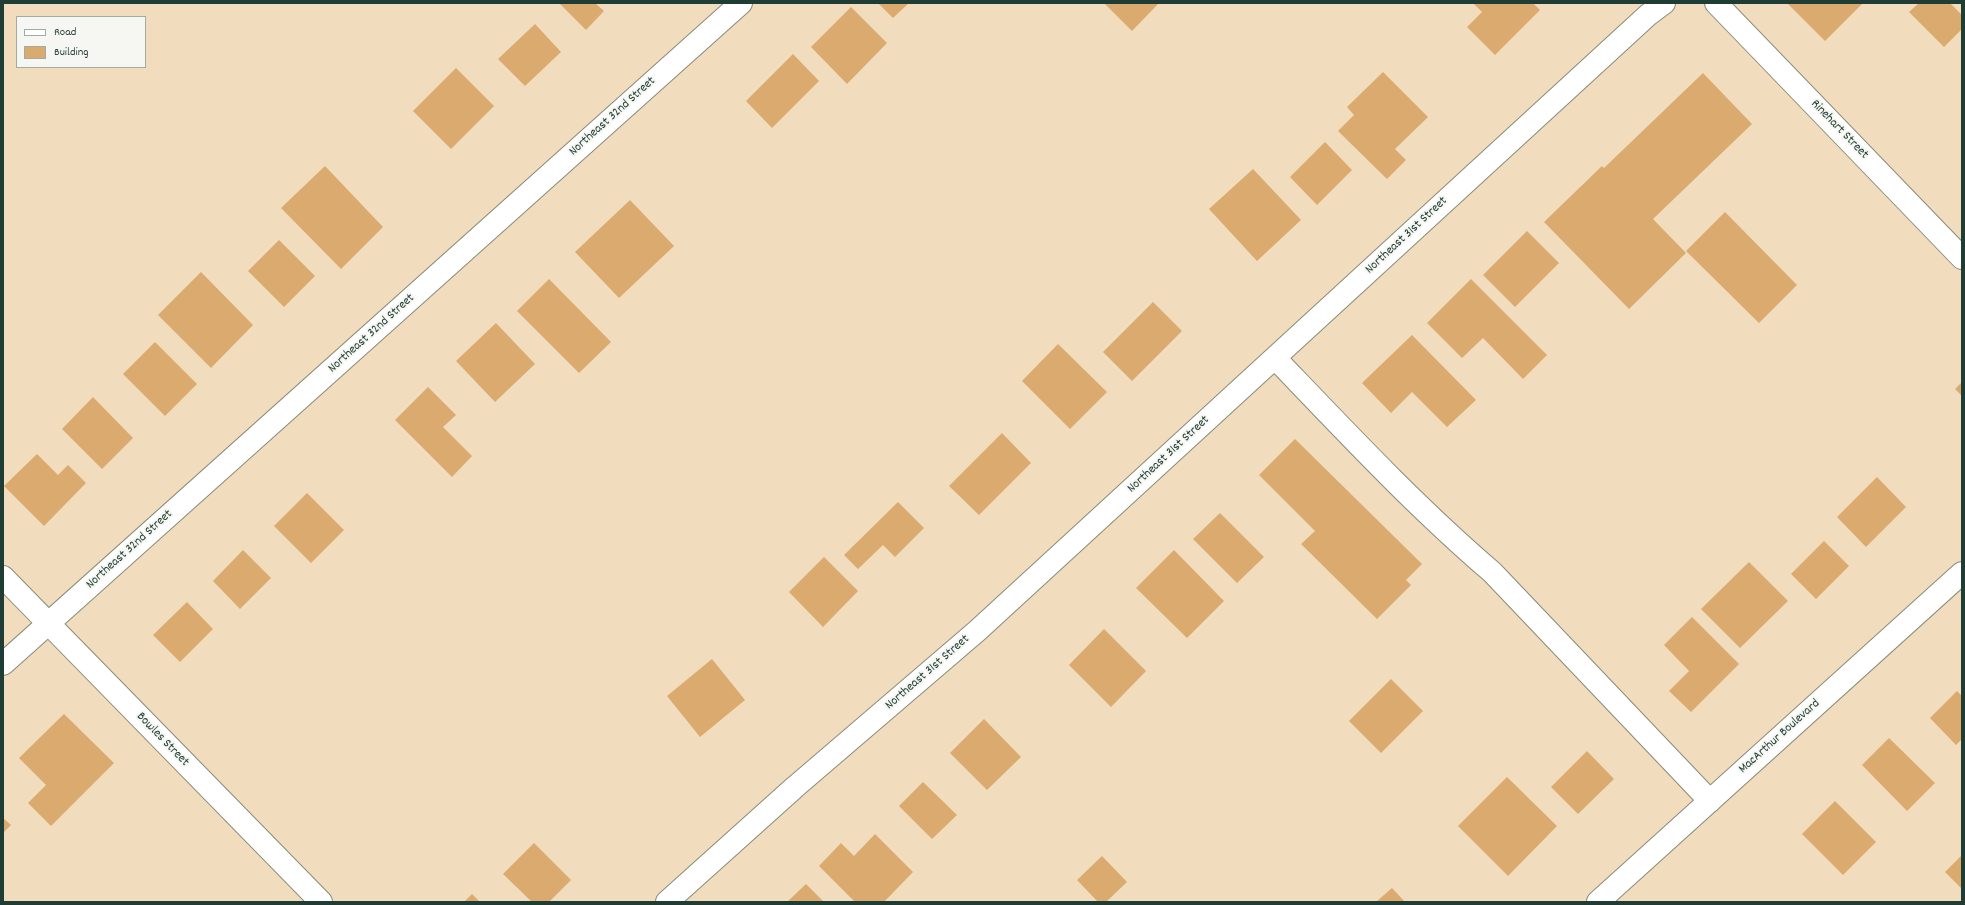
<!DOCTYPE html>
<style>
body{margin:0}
#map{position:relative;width:1965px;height:905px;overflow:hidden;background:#f2dcbe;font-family:Dekko,sans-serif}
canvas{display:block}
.frame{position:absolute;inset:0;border:4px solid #1f3d34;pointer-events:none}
.legend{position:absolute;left:16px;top:16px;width:130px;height:52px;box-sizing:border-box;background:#f6f6f2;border:1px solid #a0aca6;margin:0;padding:5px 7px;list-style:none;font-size:12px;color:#1f3d34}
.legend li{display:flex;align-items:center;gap:8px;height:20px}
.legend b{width:20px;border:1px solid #a0aca6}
</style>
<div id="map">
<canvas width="1965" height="905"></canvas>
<div class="frame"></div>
<ul class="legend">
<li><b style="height:5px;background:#fff"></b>Road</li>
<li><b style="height:11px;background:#daaa6f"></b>Building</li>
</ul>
</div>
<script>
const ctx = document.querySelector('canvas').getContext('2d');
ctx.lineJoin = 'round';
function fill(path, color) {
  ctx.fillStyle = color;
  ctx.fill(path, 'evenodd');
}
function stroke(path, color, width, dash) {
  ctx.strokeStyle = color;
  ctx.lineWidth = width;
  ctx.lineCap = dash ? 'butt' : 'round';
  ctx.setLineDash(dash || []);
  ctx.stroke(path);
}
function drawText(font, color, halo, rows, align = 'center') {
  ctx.font = font + ' Dekko,sans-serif';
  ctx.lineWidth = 4;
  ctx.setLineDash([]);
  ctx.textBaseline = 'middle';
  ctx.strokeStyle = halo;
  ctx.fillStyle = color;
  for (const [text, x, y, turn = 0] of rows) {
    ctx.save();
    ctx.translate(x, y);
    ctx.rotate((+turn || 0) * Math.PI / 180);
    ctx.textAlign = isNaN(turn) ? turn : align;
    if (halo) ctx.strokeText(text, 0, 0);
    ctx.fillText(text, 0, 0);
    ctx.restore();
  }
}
fill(new Path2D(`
 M559,3H595L604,11L586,30Z
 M878,3H909L893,18Z
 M1104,3H1159L1132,31Z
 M1475,3H1533L1540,10L1495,55L1467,27L1482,12L1474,4Z
 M1789,3H1863L1825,41L1788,4Z
 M1919,3H1950L1962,15V29L1944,47L1909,12Z
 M851,7L887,43L847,84L811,47Z
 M535,24L561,52L525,86L498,59Z
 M793,54L819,81L772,128L746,101Z
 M456,68L494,106L451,149L413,111Z
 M1383,72L1428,117L1395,149L1406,160L1387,179L1338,131L1354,115L1347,107Z
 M1703,73L1752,124L1653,219L1686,253L1629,309L1544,222L1602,166L1604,168Z
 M1325,142L1352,170L1317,205L1290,177Z
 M325,166L383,227L341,269L281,208Z
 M1253,169L1301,220L1257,261L1209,209Z
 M630,200L674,246L619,298L575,252Z
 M1725,212L1797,285L1759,323L1686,251Z
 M1527,231L1559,263L1515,307L1483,275Z
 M279,240L315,276L284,307L248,271Z
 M201,272L253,325L211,368L158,315Z
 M549,279L611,342L579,373L517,311Z
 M1471,279L1547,355L1523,379L1483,338L1462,358L1427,323Z
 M1153,302L1182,331L1132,381L1103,352Z
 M496,323L535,364L495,402L456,361Z
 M1412,335L1476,400L1447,427L1412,392L1391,413L1362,383Z
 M155,342L197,384L165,416L123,374Z
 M1058,344L1107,392L1070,429L1022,381Z
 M1962,382V396L1955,389Z
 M428,387L456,415L443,427L472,456L452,477L395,420Z
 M93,397L133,438L102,469L62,429Z
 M1002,433L1031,463L979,515L949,486Z
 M1295,439L1422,564L1406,580L1411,585L1377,619L1301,544L1315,531L1259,475Z
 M37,454L58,475L68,465L86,483L44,526L4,486Z
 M1877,477L1906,507L1866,547L1837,517Z
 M307,493L344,530L311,563L274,526Z
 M898,502L924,528L895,557L883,545L858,569L844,555Z
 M1220,513L1264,557L1237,583L1193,539Z
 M1824,541L1849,566L1816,599L1791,574Z
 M243,550L271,578L240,609L213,581Z
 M1174,550L1224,601L1187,638L1136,588Z
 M824,557L858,591L823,627L789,592Z
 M1749,562L1788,601L1740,648L1701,609Z
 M187,602L213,629L180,662L153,635Z
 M1692,617L1739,664L1691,712L1669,691L1689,671L1664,645Z
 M1104,629L1146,671L1111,707L1069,665Z
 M712,659L745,700L700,737L667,696Z
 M1391,679L1423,711L1381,753L1349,721Z
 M1957,691L1962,696V739L1956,745L1930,718Z
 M64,714L114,763L51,826L28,803L46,785L19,758Z
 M984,719L1021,757L987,790L950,753Z
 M1889,738L1935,783L1907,811L1862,765Z
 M1587,751L1614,779L1578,814L1551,787Z
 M1507,777L1557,826L1508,876L1458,826Z
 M923,782L957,815L932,839L899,806Z
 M1835,801L1876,842L1843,875L1802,834Z
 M3,818L11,825L3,833Z
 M875,834L913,872L884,902H855L819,866L841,843L854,856Z
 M534,843L571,880L549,902H532L503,874Z
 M1962,855V889L1945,872Z
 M1102,856L1127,882L1106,902H1098L1077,880Z
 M806,884L824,902H787Z
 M1392,888L1405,902H1376Z
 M472,894L480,902H464Z`), '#daaa6f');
const minor = new Path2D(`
 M1716,3L1962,258
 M1275,358C1345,431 1415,506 1492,572L1710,801
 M3,577L321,902
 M3,664L741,3
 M667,902L795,787L977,631L1648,15L1664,3`);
const major = new Path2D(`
 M1598,902L1962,573`);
stroke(minor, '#888c79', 24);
stroke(major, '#888c79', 24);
stroke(minor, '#fff', 22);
stroke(major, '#fff', 22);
drawText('13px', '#1f3d34', '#f6f6f2', [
 ["Northeast 32nd Street",613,117,-42],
 ["Rinehart Street",1839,130,46],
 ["Northeast 31st Street",1407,236,-43],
 ["Northeast 32nd Street",372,334,-42],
 ["Northeast 31st Street",1169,455,-43],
 ["Northeast 32nd Street",130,550,-42],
 ["Northeast 31st Street",928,673,-41],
 ["MacArthur Boulevard",1780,737,-42],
 ["Bowles Street",162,740,46]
]);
</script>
